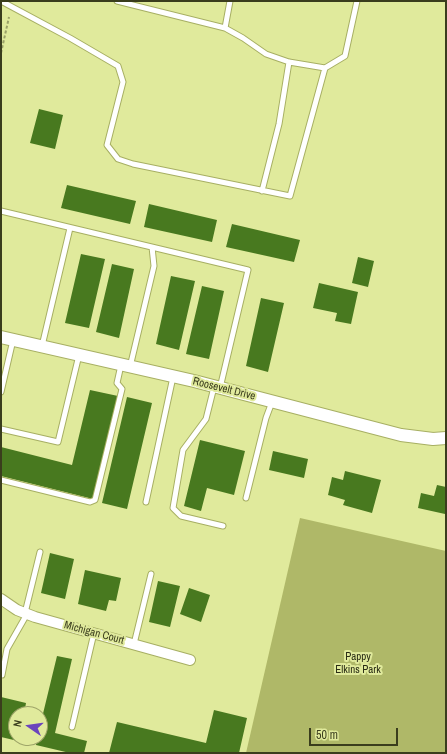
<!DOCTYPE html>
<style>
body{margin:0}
#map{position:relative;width:447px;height:754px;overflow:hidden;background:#e0ea9c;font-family:"Archivo Narrow",sans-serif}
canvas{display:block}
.frame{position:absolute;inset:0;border:2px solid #3a3d1d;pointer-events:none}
.north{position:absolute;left:8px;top:706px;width:40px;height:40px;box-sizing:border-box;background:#e0ea9c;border:1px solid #9ea569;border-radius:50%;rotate:283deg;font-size:11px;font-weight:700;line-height:16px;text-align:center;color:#3a3d1d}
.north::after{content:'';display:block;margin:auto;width:14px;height:18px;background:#6b44bc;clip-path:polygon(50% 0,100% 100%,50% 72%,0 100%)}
.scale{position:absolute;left:309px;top:728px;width:89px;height:18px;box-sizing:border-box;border:2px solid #3a3d1d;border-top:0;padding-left:5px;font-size:12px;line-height:14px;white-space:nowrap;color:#3a3d1d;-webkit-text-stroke:3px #e0ea9c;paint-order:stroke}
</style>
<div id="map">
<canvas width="447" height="754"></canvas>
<div class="frame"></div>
<div class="north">N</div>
<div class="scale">50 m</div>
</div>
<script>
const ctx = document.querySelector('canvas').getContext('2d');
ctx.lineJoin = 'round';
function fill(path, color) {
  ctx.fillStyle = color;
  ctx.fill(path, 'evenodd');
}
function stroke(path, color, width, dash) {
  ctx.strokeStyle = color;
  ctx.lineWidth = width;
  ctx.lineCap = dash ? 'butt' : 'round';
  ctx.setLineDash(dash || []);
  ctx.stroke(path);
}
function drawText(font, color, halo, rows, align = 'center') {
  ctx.font = font + ' "Archivo Narrow",sans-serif';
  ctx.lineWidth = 4;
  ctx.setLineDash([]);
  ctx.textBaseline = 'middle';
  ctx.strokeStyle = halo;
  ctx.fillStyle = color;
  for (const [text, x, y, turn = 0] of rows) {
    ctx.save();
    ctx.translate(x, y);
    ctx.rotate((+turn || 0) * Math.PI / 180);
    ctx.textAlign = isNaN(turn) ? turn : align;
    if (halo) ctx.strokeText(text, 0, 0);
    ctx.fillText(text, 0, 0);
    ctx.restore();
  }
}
fill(new Path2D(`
 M300,518L446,551V753H246Z`), '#afb868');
fill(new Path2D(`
 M39,109L63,115L55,149L30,143Z
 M67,185L136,201L130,224L61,208Z
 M149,204L217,220L212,242L144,227Z
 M232,224L300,240L294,262L226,247Z
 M81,254L105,259L89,328L65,323Z
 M358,257L374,261L368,287L352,283Z
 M112,264L134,269L119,338L96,332Z
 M171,276L195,281L179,350L156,344Z
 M319,283L358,292L351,324L335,321L337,313L313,308Z
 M202,286L224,291L209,359L186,354Z
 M261,298L284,303L268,372L246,366Z
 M90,390L118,396L93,499L1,476V447L72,465Z
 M127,397L152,403L127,509L102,503Z
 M200,440L245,451L234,495L207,488L201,511L184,506Z
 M273,451L308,459L304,478L269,470Z
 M345,471L381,480L372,513L343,505L345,500L328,495L332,477L343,480Z
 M437,485L446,487L445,514L418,508L421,493L434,496Z
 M50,553L74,559L65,599L41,593Z
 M85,570L121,578L116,601L109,600L106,611L78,604Z
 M158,581L180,586L170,627L149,622Z
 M189,588L210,595L201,622L180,614Z
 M57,656L72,659L55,733L87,741L84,753H70L36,745L37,738H40V726Z
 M1,697L26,703L24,714H16V738H18V741L1,737Z
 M214,710L247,718L239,753H109L117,722L206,743Z`), '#48791f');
const service = new Path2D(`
 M1,1L70,38L118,66L123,82L107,145L118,159L133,164L290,196L325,68L345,56L357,1
 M117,1L225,28L230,1
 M225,28L243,38L266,54L289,62L325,68
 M262,191L279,124L289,62
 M1,211L248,270L220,388
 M42,346L70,228
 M130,367L154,266L152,247
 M214,387L206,419L183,450L173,508L181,516L223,526
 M1,392L13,340
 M1,429L58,442L79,355
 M1,480L90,502L95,500L122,389L117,383L121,365
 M246,498L266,418L272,402
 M146,502L173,377
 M25,613L40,552
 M134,644L151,574
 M2,675L7,649L27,614
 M72,727L94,633`);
const minor = new Path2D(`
 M1,599L17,610L35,617L190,660`);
const tertiary = new Path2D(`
 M1,337L194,381L401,435L433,439L446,438`);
stroke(service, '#a7af63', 7);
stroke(minor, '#a7af63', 12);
stroke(tertiary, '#a7af63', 14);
stroke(new Path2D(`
 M1,53L9,17`), '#9aa167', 2, [3, 2]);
stroke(service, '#fff', 5);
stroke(minor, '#fff', 10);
stroke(tertiary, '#fff', 12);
drawText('11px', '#3a3d1d', '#e0ea9c', [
 ["Roosevelt Drive",224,389,14],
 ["Michigan Court",94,633,15]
]);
drawText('11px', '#292c15', '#e0ea9c', [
 ["Pappy",358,657],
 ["Elkins Park",358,670]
]);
</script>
